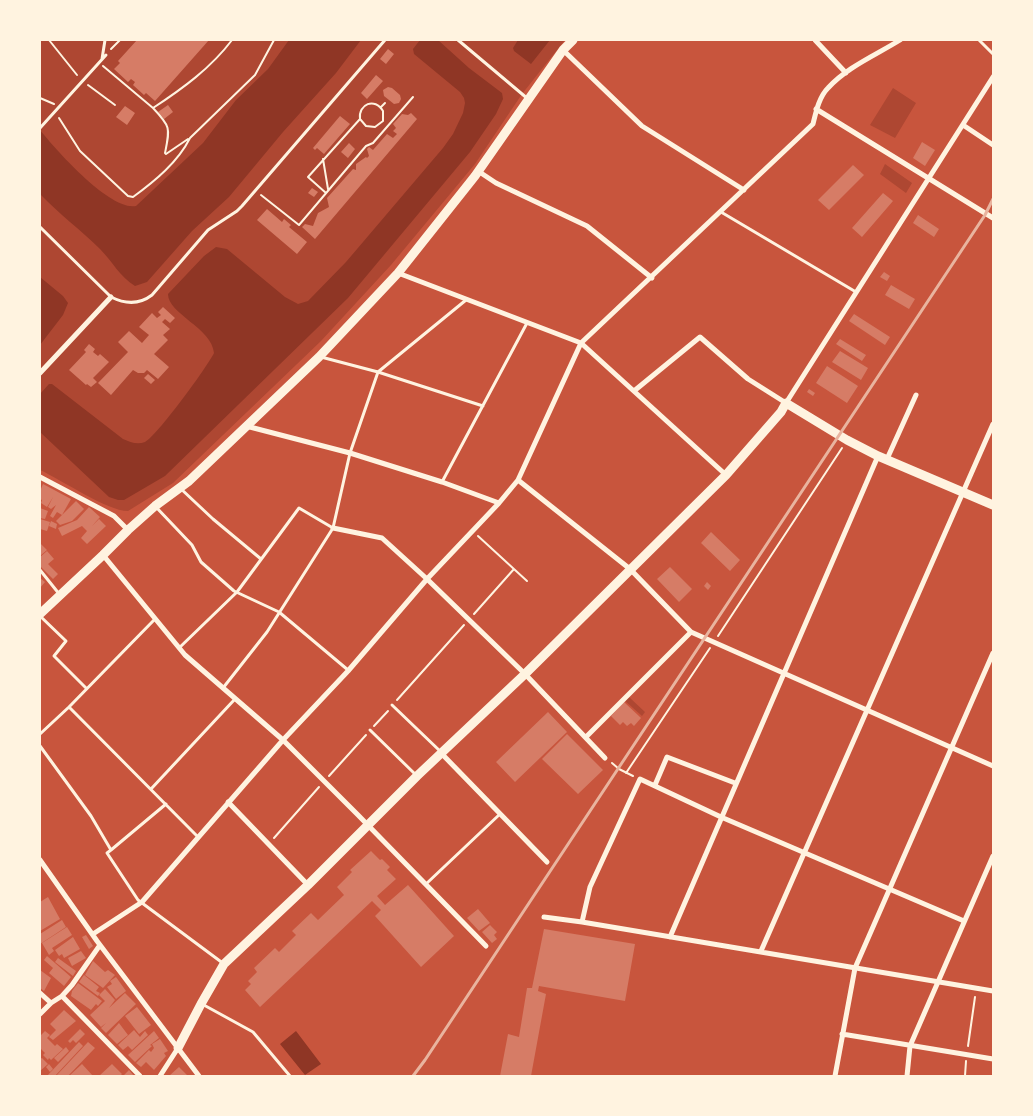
<!DOCTYPE html>
<style>
body{margin:0}
#map{position:relative;width:1033px;height:1116px;overflow:hidden;background:#c8553d;font-family:Jost,sans-serif}
canvas{display:block}
.frame{position:absolute;inset:0;border:41px solid #fff3e0;pointer-events:none}
</style>
<div id="map">
<canvas width="1033" height="1116"></canvas>
<div class="frame"></div>
</div>
<script>
const ctx = document.querySelector('canvas').getContext('2d');
ctx.lineJoin = 'round';
function fill(path, color) {
  ctx.fillStyle = color;
  ctx.fill(path, 'evenodd');
}
function stroke(path, color, width, dash) {
  ctx.strokeStyle = color;
  ctx.lineWidth = width;
  ctx.lineCap = dash ? 'butt' : 'round';
  ctx.setLineDash(dash || []);
  ctx.stroke(path);
}
fill(new Path2D(`
 M40,40H565L522,94L475,164L391,265L321,341L173,483L128,511C107,511 62,480 40,470Z
 M893,88L916,103L895,138L870,125Z
 M885,164L912,183L906,193L880,174Z
 M629,697L645,712L642,716L624,700Z`), '#ae4732');
fill(new Path2D(`
 M289,40H361L336,73L283,132L229,197L192,231L147,282L135,286C120,277 112,261 100,249C81,230 59,214 40,194V130C56,150 110,211 136,206L203,143L236,100L268,69Z
 M420,40H438L469,68L502,93L503,99L496,114L470,152L348,298L165,476L124,500H118L109,497L40,432V394L49,384H52L123,439C130,442 137,445 145,442C156,437 208,366 214,353C212,328 168,314 168,294L204,256L216,247L227,249L285,297L298,304L308,301L346,262L443,148L453,134L463,113L465,103L464,98L460,92L414,54L413,49Z
 M518,40H550L531,64L514,51L513,48Z
 M40,277L63,296L68,303L63,315L40,345Z
 M296,1031L321,1064L305,1075L280,1044Z`), '#8f3625');
fill(new Path2D(`
 M137,40H209L155,101L146,93L144,95L133,85L135,82L131,79L128,82L114,69L120,63L118,61Z
 M388,49L394,54L386,64L380,59Z
 M376,75L383,81L367,99L361,93Z
 M388,87L392,88L400,95L401,99L399,103L394,104L384,96L383,90Z
 M168,105L173,112L164,119L158,112Z
 M125,106L135,113L127,125L116,117Z
 M411,113L417,119L315,239L302,227L305,224L313,226L318,213L329,207L327,198L353,169L356,170V164L366,157L367,158L369,156L367,149L369,147L373,150L387,134L393,138L397,134L393,131L396,128L393,124L402,114L408,115Z
 M340,116L350,124L324,154L317,148L315,150L313,148Z
 M922,142L935,150L925,166L913,158Z
 M349,143L355,149L348,158L341,152Z
 M853,165L864,175L829,210L818,200Z
 M312,188L318,192L314,197L308,193Z
 M883,193L893,201L862,237L852,228Z
 M267,209L282,222L284,219L291,225L289,227L307,242L297,254L257,220Z
 M918,215L939,229L934,237L913,223Z
 M884,272L890,276L887,281L880,277Z
 M891,285L915,299L909,309L885,295Z
 M163,307L175,318L170,323L165,319L162,322L170,329L163,335L168,340L154,354L169,367L158,379L147,370L144,373H138L133,370L111,395L98,383L128,352L118,342L129,331L142,343L149,335L139,327L152,313L157,318L161,315L158,312Z
 M854,314L890,337L885,345L849,321Z
 M840,339L866,355L862,361L836,344Z
 M89,344L95,349L93,352L98,356L100,354L109,362L93,378L97,382L91,387L87,384L86,385L69,370L86,352L84,350Z
 M840,351L868,368L861,380L832,362Z
 M827,366L858,386L847,403L816,383Z
 M148,374L155,380L151,384L144,378Z
 M809,389L815,393L813,396L807,392Z
 M43,484L71,499L62,515L57,512L53,518L50,516L56,505L51,509L48,507L53,497L47,507L41,503L42,500L40,499V491Z
 M76,501L84,509L72,521L60,525L56,521Z
 M89,507L100,517L92,526L99,519L106,526L87,544L81,538L87,531L82,526L62,536L58,528L77,520Z
 M40,508L48,511L45,519L40,518Z
 M40,519L50,522L47,531L40,529Z
 M51,521L57,524L56,529L49,526Z
 M711,532L740,560L730,571L701,543Z
 M40,543L47,550L40,556Z
 M47,551L54,559L48,564L58,574L53,579L40,566V557Z
 M670,567L692,589L679,602L657,579Z
 M40,578L45,582L40,588Z
 M707,582L711,586L708,590L704,586Z
 M624,702L641,718L634,726L631,723L627,726L623,722L620,725L611,716Z
 M548,712L567,732L515,782L496,762Z
 M567,734L603,770L578,794L542,759Z
 M371,851L380,860L382,859L390,867L387,870L396,879L377,896L385,905L408,885L454,936L421,967L375,916L381,910L372,901L260,1007L245,990L251,984L248,981L257,972L254,968L275,948L279,952L296,935L292,931L311,913L318,920L344,895L337,887L352,872L350,870Z
 M48,897L60,919L40,931V902Z
 M478,909L490,923L479,931L467,918Z
 M62,920L66,927L40,944V934Z
 M490,925L497,932L494,935L497,939L492,943L482,932Z
 M67,927L72,935L52,948L54,951L49,955L42,943Z
 M544,929L635,944L625,1001L539,986L538,991L546,994L531,1076H500L508,1034L519,1037L527,988H532Z
 M86,935L93,946L89,949L82,937Z
 M73,937L80,949L64,958L62,954L59,956L55,950Z
 M81,951L86,958L72,966L68,958Z
 M47,956L71,977L64,986L49,973L53,968L44,960Z
 M58,958L76,971L73,976L55,962Z
 M93,961L105,972L108,970L115,975L103,988L85,975Z
 M40,970L51,978L44,991L40,988Z
 M84,975L99,987L96,991L100,993L98,996L79,982Z
 M116,977L126,991L116,999L107,987L112,984L110,981Z
 M78,983L102,1001L98,1006L96,1004L91,1010L71,996L72,991Z
 M105,989L115,1000L109,1008L125,993L136,1004L106,1033L101,1028L106,1023L101,1027L90,1015L105,1001L99,995Z
 M137,1007L151,1025L139,1034L125,1016Z
 M64,1010L76,1021L53,1040L49,1037L56,1030L50,1024Z
 M119,1023L128,1035L117,1044L108,1035Z
 M80,1029L85,1034L76,1043L73,1040L70,1043L68,1041Z
 M134,1030L140,1037L145,1031L148,1035L132,1050L128,1046L123,1050L118,1045Z
 M45,1031L50,1035L47,1038L55,1046L57,1044L63,1049L51,1060L49,1058L48,1060L43,1055L45,1053L40,1048V1036Z
 M154,1031L159,1038L150,1045L152,1046L135,1062L128,1055Z
 M160,1039L168,1051L164,1053L166,1056L154,1070L146,1062L141,1067L136,1063L149,1050L151,1052L154,1048L152,1044Z
 M79,1042L83,1046L55,1076H47Z
 M88,1042L95,1048L68,1076H56Z
 M66,1047L69,1051L58,1062L54,1058Z
 M42,1058L48,1064L40,1071V1059Z
 M49,1064L53,1069L50,1072L46,1067Z
 M82,1064L93,1076H69Z
 M112,1064L122,1074L120,1076H99Z
 M179,1067L188,1076H169Z
 M129,1070L134,1076H123Z`), '#d67c66');
stroke(new Path2D(`
 M49,40L77,75
 M111,49L120,40
 M103,66L153,108C182,89 211,68 232,40
 M88,85L115,105
 M40,98L54,104
 M381,107L385,103
 M153,108C171,127 170,128 165,153L166,154L188,139
 M59,118L80,151L128,196L133,197C155,181 178,162 190,138L255,75L274,40
 M323,159L328,189
 M326,193L308,177L360,119C358,104 375,97 383,111V121L375,127L366,126L360,119
 M261,195L299,225L366,146L373,143L413,97
 M478,536L527,581
 M474,614L514,569
 M718,636L842,448
 M397,700L464,625
 M374,726L388,711
 M612,763L619,769L633,776
 M626,773L710,648
 M329,776L366,735
 M274,838L319,787
 M968,1046L975,997
 M965,1076L966,1061`), '#fff3e0', 2);
stroke(new Path2D(`
 M458,40L528,99
 M979,40L993,54
 M102,59L105,40
 M40,128L106,55
 M721,212L856,292
 M40,227L111,297C125,304 139,305 152,295L208,230L237,211L242,206L385,40
 M321,357L378,372L483,406
 M442,482L527,323
 M180,488L213,519L261,559
 M155,506L192,545L201,562L234,591L279,612L348,670
 M40,570L60,595
 M40,616L66,641L54,656L86,688
 M179,648L237,592L299,508L333,528
 M223,688L267,632L333,528L350,453L378,372L466,300
 M392,705L441,752
 M69,707L198,837
 M370,730L416,775
 M40,734L69,707L155,619
 M40,746L91,816L111,850L166,804
 M151,789L235,699
 M111,850L107,853L138,900L224,964
 M426,884L500,814
 M202,1004L253,1032L290,1076`), '#fff3e0', 3);
stroke(new Path2D(`
 M815,40L846,73
 M563,50L642,126L744,190
 M816,109L993,218
 M963,125L993,145
 M478,171L496,183L587,226L652,278
 M398,273L581,343L726,475
 M40,373L111,297
 M634,391L700,337L748,379L786,403L993,77
 M246,426L350,453L442,482L499,503
 M887,459L916,395
 M40,477L114,516L128,530
 M518,480L630,569L691,632L993,766
 M333,528L382,538L427,579L525,674L605,758
 M103,555L185,655L283,740L358,815L486,946
 M586,737L691,632
 M441,753L547,862
 M655,785L667,757L735,783
 M228,802L308,885
 M40,860L97,941L199,1076
 M544,917L582,922L993,991
 M582,922L590,887L640,779L721,817L964,921
 M93,934L142,902L283,740L348,671L427,579L499,503L518,480L581,343L813,124C816,112 819,97 828,88C847,67 876,55 900,40
 M670,937L878,456
 M761,951L993,424
 M40,993L51,1003
 M62,996L72,985L100,945
 M40,1014L51,1003L62,996L140,1076
 M842,1034L993,1059
 M160,1076L178,1048
 M835,1076L855,968L993,653
 M907,1076L910,1046L993,856`), '#fff3e0', 5);
stroke(new Path2D(`
 M178,1048L201,1004L224,964L308,885L417,776L525,674L726,475L781,412L786,403L847,440L878,456L993,505`), '#fff3e0', 9);
stroke(new Path2D(`
 M40,614L103,555L128,530L155,506L189,481L319,357L398,273L475,176L563,50L573,40`), '#fff3e0', 9);
stroke(new Path2D(`
 M413,1076L425,1060L985,215L993,199`), '#e9b49f', 3);
</script>
